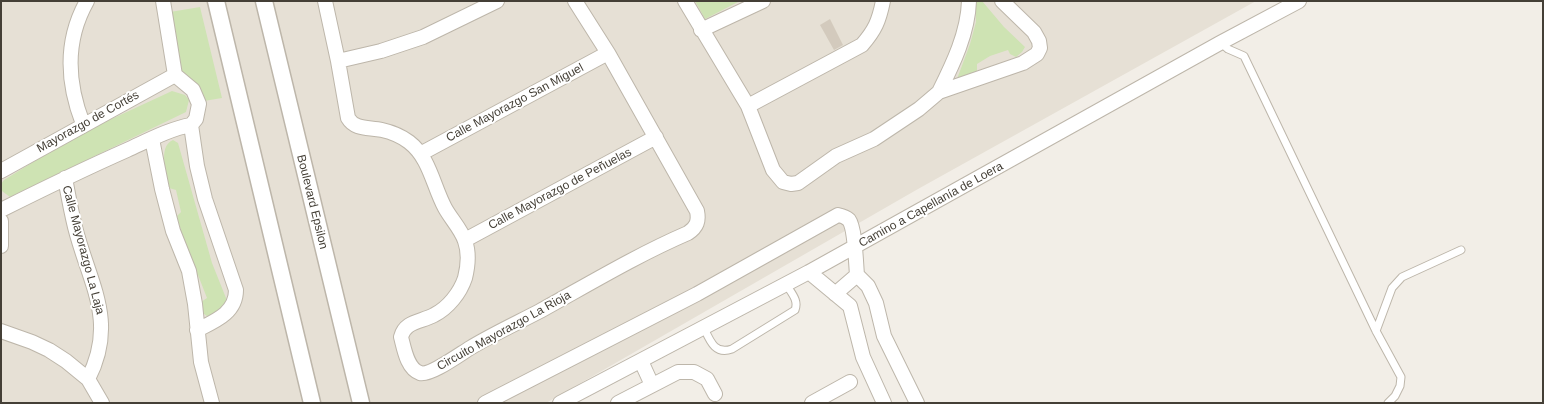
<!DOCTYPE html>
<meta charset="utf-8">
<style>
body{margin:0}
#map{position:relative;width:1544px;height:404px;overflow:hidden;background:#f2eee7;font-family:Helvetica,sans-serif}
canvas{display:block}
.frame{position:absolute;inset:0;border:2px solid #443f36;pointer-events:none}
</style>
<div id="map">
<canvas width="1544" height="404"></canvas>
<div class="frame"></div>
</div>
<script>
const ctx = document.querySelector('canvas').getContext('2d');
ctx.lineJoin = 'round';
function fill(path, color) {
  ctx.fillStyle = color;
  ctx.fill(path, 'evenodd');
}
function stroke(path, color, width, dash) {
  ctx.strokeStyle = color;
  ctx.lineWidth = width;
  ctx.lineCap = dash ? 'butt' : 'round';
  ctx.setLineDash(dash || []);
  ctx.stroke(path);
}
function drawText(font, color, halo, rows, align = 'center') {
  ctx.font = font + ' Helvetica,sans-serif';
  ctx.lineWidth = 4;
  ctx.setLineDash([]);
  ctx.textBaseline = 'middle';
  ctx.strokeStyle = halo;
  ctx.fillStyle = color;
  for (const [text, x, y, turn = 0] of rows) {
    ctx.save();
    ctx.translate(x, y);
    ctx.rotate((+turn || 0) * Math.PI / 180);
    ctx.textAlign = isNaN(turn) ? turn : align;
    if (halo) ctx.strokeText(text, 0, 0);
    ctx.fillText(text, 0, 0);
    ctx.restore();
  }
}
fill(new Path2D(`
 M1,1H1256L918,189L546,403H1Z`), '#e6e0d5');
fill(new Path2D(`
 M695,1H740L705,19Z
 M982,1L1004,27L1025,47L1022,52L1016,57L1010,54L1008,50L990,56L977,64V72L957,79L970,44L976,22L975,2Z
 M200,7L222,98L204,101L182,76L170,12Z
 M172,91L185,95L189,100L186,112L10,197L2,191L1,184L4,180L77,135Z
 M173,140L178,143L212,263L228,303L219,313L207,316L200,311L201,302L207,298L198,275H193L177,216L181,212L176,190L169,188C167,174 157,147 173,140Z`), '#cee3b3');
fill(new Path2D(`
 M830,19L843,45L834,50L820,25Z`), '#d3cabd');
const service = new Path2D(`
 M1221,43L1228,49L1244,56L1376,331L1401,377L1400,386L1395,396L1388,403
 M704,328C710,341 715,355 732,349L795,310C799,300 791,293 786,284
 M1376,331L1392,288L1402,277L1461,250`);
const minor = new Path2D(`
 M163,1L175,75L193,90L199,104L196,119L191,125L197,166L205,199L236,290C236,313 215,321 197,330
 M325,1L338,61L348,118C355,130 369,127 382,130C391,132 401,136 409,142C430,158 433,186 445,208C451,219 461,229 465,241C469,252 468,266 465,278C460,293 448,308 434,315C421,322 405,321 401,337C404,348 407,369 420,373C430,376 460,354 470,348C493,334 517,323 540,311C589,284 637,255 688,233C697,227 699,221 697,211L608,53L575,1
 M685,1L748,106L773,170L783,182L791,184L798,183L836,156L874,139L919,109L939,92L1023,63L1037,54L1040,48L1039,41L1034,32L1002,1
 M701,30L763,1
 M338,61L381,51L423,37L497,1
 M939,92C953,64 968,33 969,1
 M748,106L862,45C875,30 879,21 883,1
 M83,124C67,83 65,40 87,1
 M152,139L162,189L173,231L189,271L195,304L201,362L212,403
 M422,153L608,53
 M1,171L175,75
 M65,178C68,194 71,211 75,227C89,283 118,321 88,379
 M1,210C43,189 84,169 127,150C147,141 169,129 191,125
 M1,221V246
 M465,240L656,137
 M809,272L850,306L863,357L884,403
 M835,294L857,275
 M1,331L32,342L49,350L66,361L88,379L102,403
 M641,361L652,385
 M485,403L697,294L838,215C843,216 846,217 849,220C855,228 856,264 857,275L868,286L876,303L884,336L917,403
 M560,403L809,272L1220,43L1299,1
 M618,403L678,372H694L707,379L715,394
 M812,403L850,382`);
const tertiary = new Path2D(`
 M216,1L312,403
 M264,1L361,403`);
stroke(service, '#bdb6aa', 9);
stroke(minor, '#bdb6aa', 16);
stroke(tertiary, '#bdb6aa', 19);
stroke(service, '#fff', 7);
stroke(minor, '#fff', 14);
stroke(tertiary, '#fff', 16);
drawText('12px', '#443f36', '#fff', [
 ["Calle Mayorazgo San Miguel",515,103,-28],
 ["Mayorazgo de Cortés",88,122,-29],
 ["Calle Mayorazgo de Peñuelas",560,189,-28],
 ["Boulevard Epsilon",312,202,76],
 ["Camino a Capellanía de Loera",931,205,-29],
 ["Calle Mayorazgo La Laja",83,250,75],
 ["Circuito Mayorazgo La Rioja",504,331,-29]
]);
</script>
